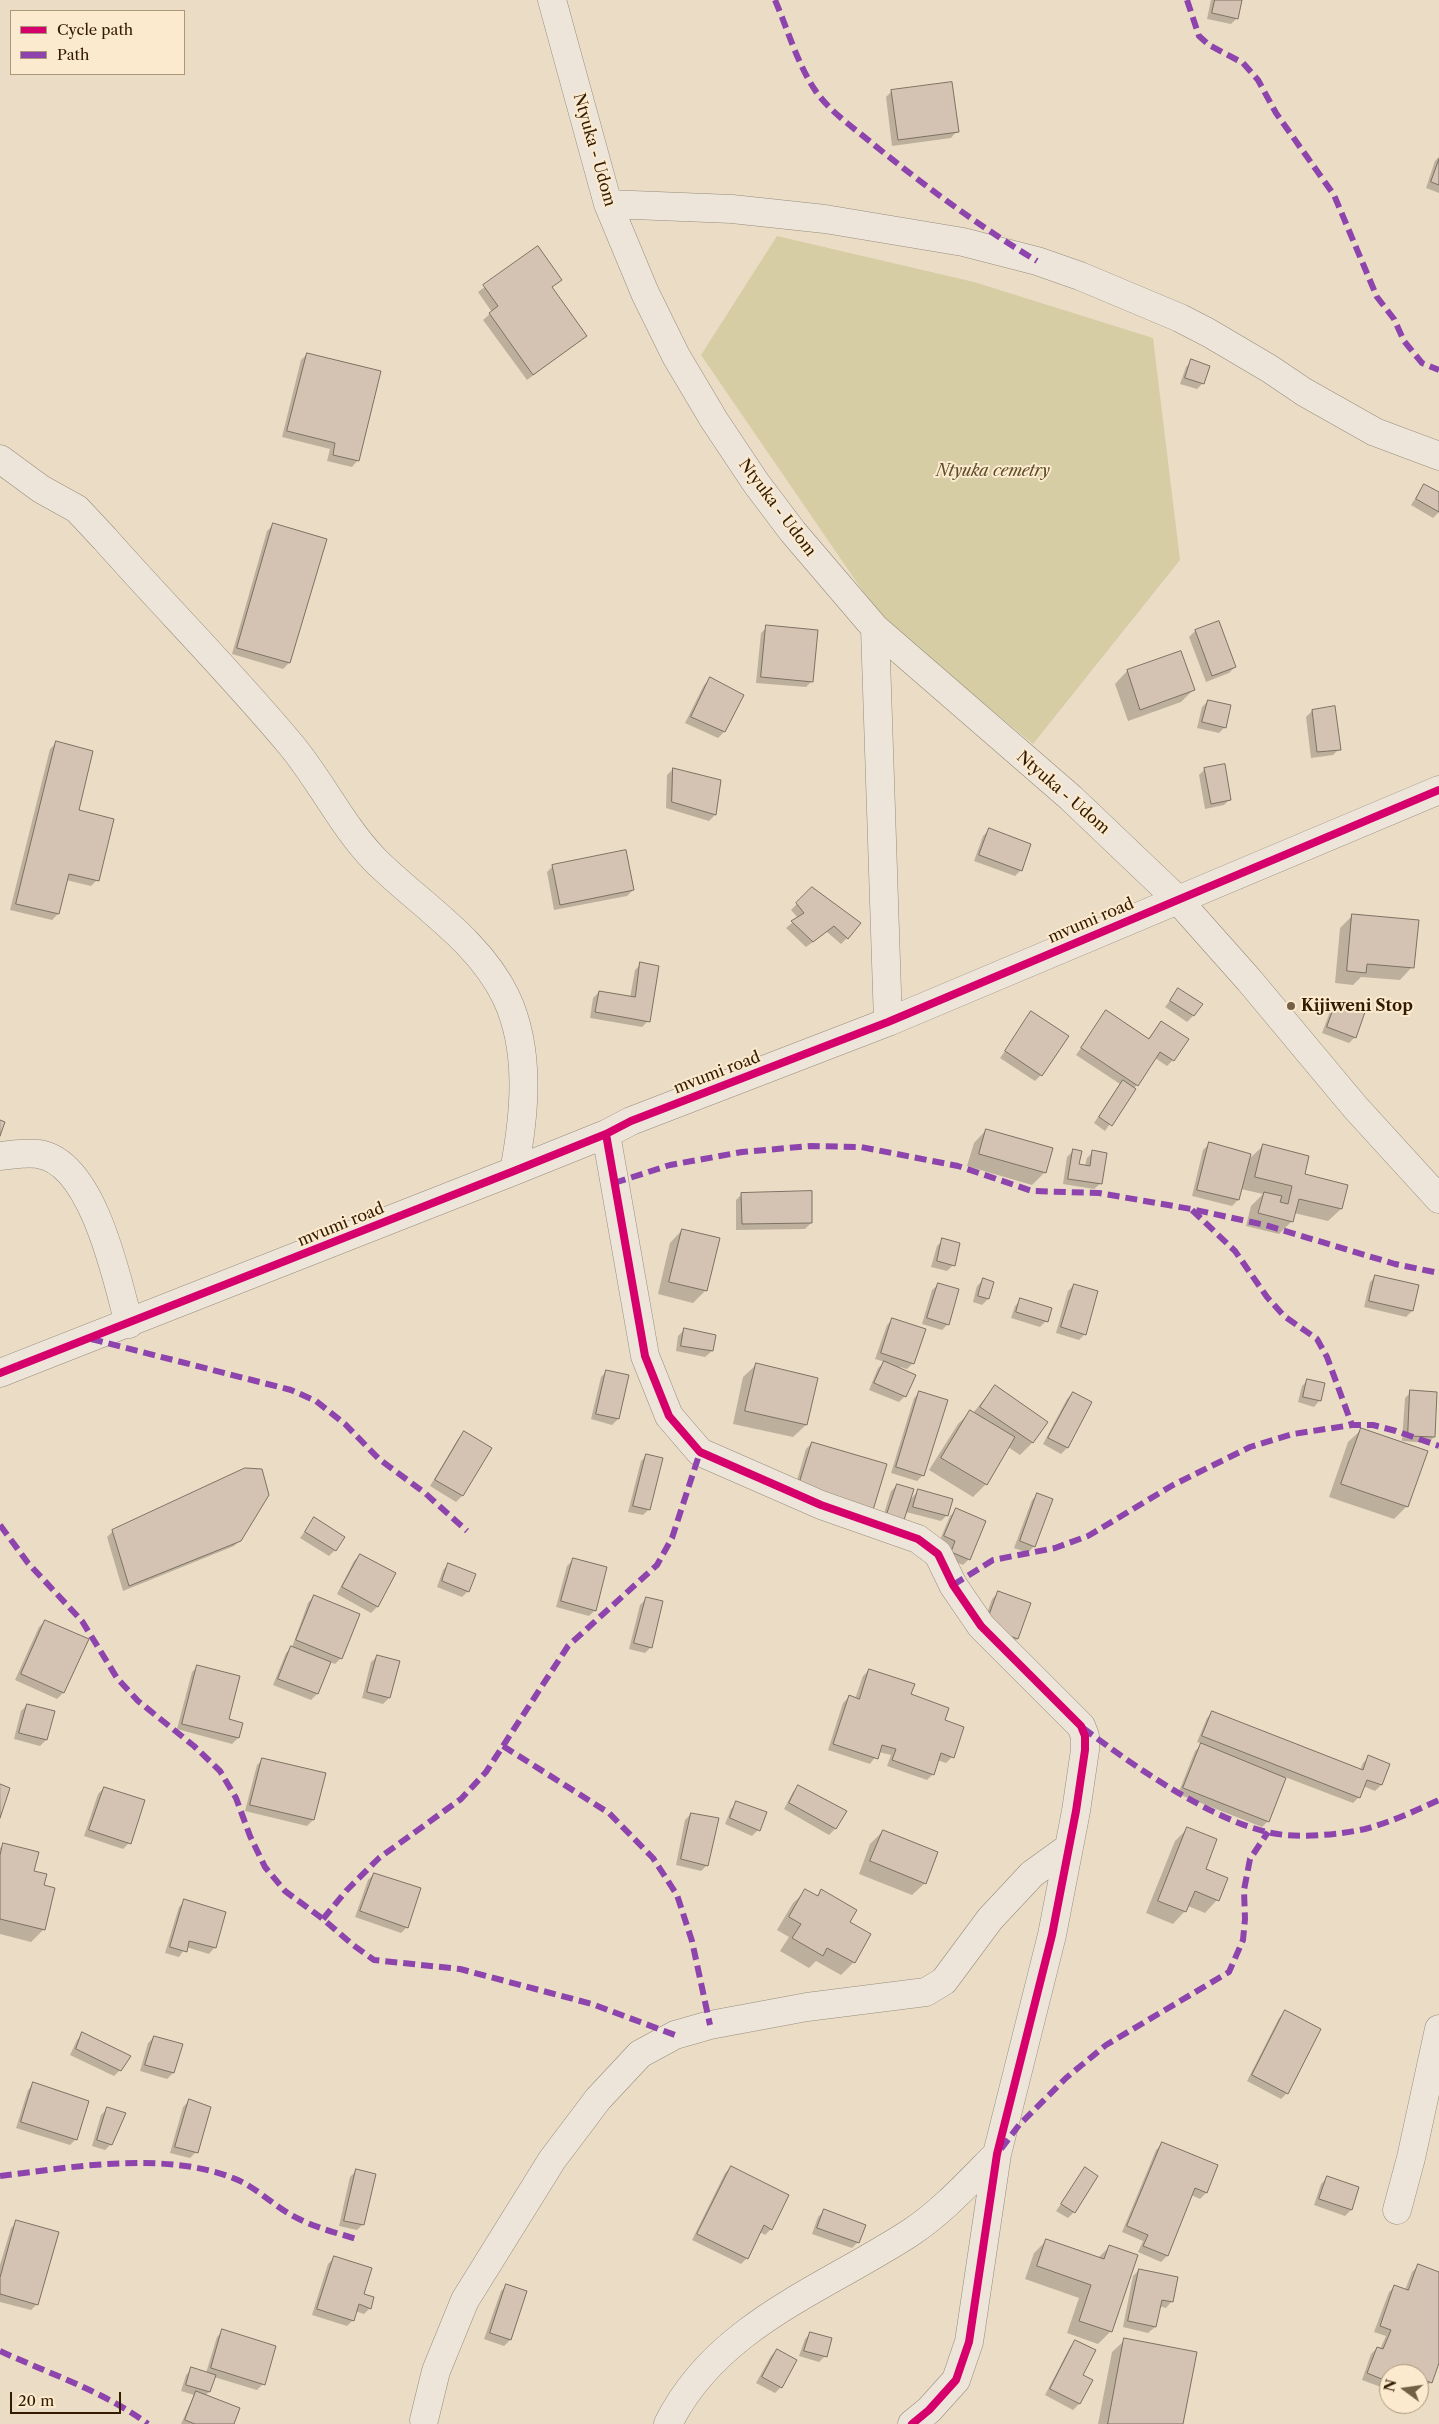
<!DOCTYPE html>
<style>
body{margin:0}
#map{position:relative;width:1439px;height:2424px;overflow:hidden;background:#ebdcc5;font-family:"Libre Caslon Text",serif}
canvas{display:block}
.legend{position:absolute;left:10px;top:10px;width:175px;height:65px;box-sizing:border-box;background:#fceacf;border:1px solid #ac977c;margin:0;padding:6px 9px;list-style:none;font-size:15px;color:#331b00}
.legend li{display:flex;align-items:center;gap:10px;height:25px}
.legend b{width:25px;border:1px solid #ac977c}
.north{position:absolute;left:1379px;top:2364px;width:50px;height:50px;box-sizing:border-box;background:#fceacf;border:1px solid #ac977c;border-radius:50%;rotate:284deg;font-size:14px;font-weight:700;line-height:20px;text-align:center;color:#331b00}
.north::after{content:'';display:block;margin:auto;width:18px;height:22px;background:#735f45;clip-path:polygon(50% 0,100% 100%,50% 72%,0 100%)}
.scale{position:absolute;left:10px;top:2392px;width:111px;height:22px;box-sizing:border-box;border:2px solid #331b00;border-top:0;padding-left:6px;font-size:15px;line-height:18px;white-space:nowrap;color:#331b00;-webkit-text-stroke:4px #fceacf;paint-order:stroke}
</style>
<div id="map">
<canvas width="1439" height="2424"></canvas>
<ul class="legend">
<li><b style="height:6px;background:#d6006c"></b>Cycle path</li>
<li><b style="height:6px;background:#8e44ad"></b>Path</li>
</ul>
<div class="north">N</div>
<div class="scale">20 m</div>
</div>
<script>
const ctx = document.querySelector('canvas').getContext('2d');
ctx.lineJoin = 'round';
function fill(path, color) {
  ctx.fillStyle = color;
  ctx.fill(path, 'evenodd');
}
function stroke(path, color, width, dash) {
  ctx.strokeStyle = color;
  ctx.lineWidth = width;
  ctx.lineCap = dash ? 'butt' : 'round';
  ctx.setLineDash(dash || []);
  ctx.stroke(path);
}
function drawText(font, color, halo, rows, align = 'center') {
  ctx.font = font + ' "Libre Caslon Text",serif';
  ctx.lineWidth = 4;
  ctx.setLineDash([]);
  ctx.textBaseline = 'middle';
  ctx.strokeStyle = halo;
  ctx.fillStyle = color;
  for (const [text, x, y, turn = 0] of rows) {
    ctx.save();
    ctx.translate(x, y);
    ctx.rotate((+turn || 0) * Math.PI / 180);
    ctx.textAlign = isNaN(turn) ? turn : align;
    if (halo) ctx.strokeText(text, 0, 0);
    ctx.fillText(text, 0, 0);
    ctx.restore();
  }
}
fill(new Path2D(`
 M777,236L974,282L1153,338L1180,560L1033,744L884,622L701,355Z`), '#d6cda4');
fill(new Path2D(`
 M1211,0H1240L1237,18L1231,24L1207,19Z
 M892,91L957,131L951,138L892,146L886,97Z
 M1439,157V193L1426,188L1435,161Z
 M538,247L560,280L551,288L586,336L527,380L483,320L492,312L478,292Z
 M307,354L358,460L352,467L327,461L330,449L282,437L301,360Z
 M1192,361L1203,383L1197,389L1180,384L1186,367Z
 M1424,485L1439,493V512L1433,518L1411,505Z
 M273,525L289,663L283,669L232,654L267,531Z
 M1218,622L1235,667L1229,673L1206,682L1189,637L1195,631Z
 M767,627L812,681L806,687L756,683L761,633Z
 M1180,652L1193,690L1181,702L1128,721L1115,684L1127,671Z
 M710,679L724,732L718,738L685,723L704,685Z
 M1208,701L1225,727L1219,733L1197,728L1202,707Z
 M1312,711L1339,749L1333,755L1311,758L1306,717Z
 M56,743L97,880L91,886L66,880L58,914L52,920L10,910L50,749Z
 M673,769L719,781L715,815L709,821L666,808L667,775Z
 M1205,769L1230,799L1224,805L1205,809L1199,775Z
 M989,830L1021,870L1015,876L974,861L983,836Z
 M553,866L633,890L627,896L554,910L547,872Z
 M812,888L847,938L841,944L827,932L806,947L786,928L798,918L791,910Z
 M1353,915L1412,967L1400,980L1361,977L1353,985L1335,983L1340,928Z
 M641,964L648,1021L642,1027L590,1018L593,998L599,992L630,998L635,970Z
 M1178,990L1193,1016L1187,1022L1165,1007Z
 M1337,1003L1355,1037L1349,1043L1322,1033L1331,1009Z
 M1106,1012L1148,1039L1161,1022L1173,1060L1167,1066L1155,1058L1105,1131L1094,1123L1120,1084L1076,1055Z
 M1031,1013L1041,1075L1035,1081L1000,1058Z
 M986,1130L1045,1172L1032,1185L967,1166L974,1143Z
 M1209,1144L1248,1160L1263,1146L1303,1175L1341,1209L1328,1221L1294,1213L1292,1221L1279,1234L1246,1226L1251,1206L1263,1194L1241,1189L1238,1200L1232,1206L1192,1196L1203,1150Z
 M1073,1151L1078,1165L1085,1166L1087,1158L1093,1152L1101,1183L1094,1189L1063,1184L1067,1157Z
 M742,1194L811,1223L805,1229L736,1230V1200Z
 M682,1230L706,1290L693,1303L658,1294L670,1243Z
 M943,1240L953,1265L947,1271L931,1267L937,1246Z
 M1376,1276L1412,1311L1406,1317L1364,1307L1370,1282Z
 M983,1280L988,1299L982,1305L973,1302L977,1286Z
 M939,1284L948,1324L942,1330L922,1324L932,1290Z
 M1074,1285L1085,1334L1079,1340L1056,1333L1068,1291Z
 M1021,1300L1046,1321L1040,1327L1011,1318L1015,1306Z
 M893,1319L913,1363L907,1369L900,1367L899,1369L905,1396L899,1402L869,1390L878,1368L885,1362L875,1359L887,1325Z
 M684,1330L715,1336L712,1351L705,1357L676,1351L678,1336Z
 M756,1365L806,1425L793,1437L733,1424L743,1377Z
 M607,1371L618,1419L612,1425L591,1419L601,1377Z
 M1308,1380L1320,1400L1314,1407L1298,1402L1302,1386Z
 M995,1386L1046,1422L1032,1443L1020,1455L1008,1447L986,1484L973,1497L929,1470L958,1424L970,1412L973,1413Z
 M920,1392L923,1475L917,1481L891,1473L914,1398Z
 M1411,1392L1434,1437L1428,1443L1402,1441L1405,1398Z
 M1073,1393L1090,1403L1067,1448L1061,1454L1043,1444L1067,1399Z
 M1361,1430L1407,1506L1394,1519L1329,1497L1348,1442Z
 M464,1433L490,1448L462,1496L456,1502L430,1486L458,1439Z
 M812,1443L885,1465L793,1494L806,1449Z
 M647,1455L649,1509L643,1515L628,1512L641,1461Z
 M897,1485L910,1500L918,1491L947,1515L941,1521L906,1512L880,1526L891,1491Z
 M1038,1494L1051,1499L1034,1546L1028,1553L1014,1548L1032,1500Z
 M956,1510L969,1559L963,1565L946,1558L950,1547L939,1542L950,1516Z
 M314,1519L335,1550L329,1556L300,1538Z
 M113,1531L240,1540L234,1546L123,1591L107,1537Z
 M360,1555L377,1607L371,1613L337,1594L354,1561Z
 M573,1560L595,1610L589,1616L556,1607L567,1566Z
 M449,1564L468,1591L462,1597L437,1587L443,1570Z
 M998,1593L1017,1639L1011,1645L980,1633L992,1599Z
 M314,1596L341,1658L335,1664L330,1662L317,1694L311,1700L273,1685L286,1653L292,1647L308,1603Z
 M646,1599L651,1647L645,1653L629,1649L640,1605Z
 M45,1621L87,1640L63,1693L57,1699L15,1680L39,1627Z
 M378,1656L389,1698L383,1704L362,1698L371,1662Z
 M198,1666L227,1720L241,1724L238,1738L232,1744L177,1729L192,1672Z
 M869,1670L910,1695L944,1721L952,1757L946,1763L937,1760L933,1774L927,1780L887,1766L891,1755L879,1752L870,1764L828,1750L843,1703L849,1697L855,1699L863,1676Z
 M27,1705L46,1740L40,1746L14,1739L21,1711Z
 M1213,1712L1360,1770L1363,1763L1369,1757L1389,1765L1381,1785L1375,1791L1363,1786L1359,1797L1353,1803L1285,1777L1268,1821L1262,1827L1178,1794L1195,1751L1202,1744L1197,1742L1207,1718Z
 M263,1759L313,1820L307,1826L245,1811L257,1765Z
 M799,1786L835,1829L829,1835L784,1809L793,1792Z
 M104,1788L129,1843L123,1849L84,1836L98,1794Z
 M737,1803L758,1830L752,1836L725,1824L731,1809Z
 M691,1814L707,1865L701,1871L676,1865L685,1820Z
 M1188,1828L1217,1900L1205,1913L1188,1906L1185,1911L1173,1924L1146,1913L1175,1841Z
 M883,1831L925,1883L912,1895L859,1874L870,1844Z
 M4,1845L32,1872L42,1886L44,1929L31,1942L0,1934V1848Z
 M374,1874L407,1927L401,1933L355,1917L368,1880Z
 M806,1891L816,1896L822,1891L848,1922L870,1935L854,1962L841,1975L816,1961L809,1968L780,1951L789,1937L777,1930L793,1903Z
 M185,1901L215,1947L209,1954L186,1947L179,1957L165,1953L179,1907Z
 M1285,2012L1287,2093L1281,2099L1247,2081L1279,2018Z
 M83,2034L120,2070L114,2076L70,2055L77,2040Z
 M154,2037L181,2045L173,2073L167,2079L140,2071L148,2043Z
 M34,2084L76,2139L70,2145L16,2128L28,2090Z
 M189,2101L196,2152L190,2158L170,2153L183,2107Z
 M107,2109L111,2144L105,2150L92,2146L101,2115Z
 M1162,2144L1216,2166L1206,2193L1200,2199L1191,2195L1167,2256L1161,2262L1138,2252L1143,2241L1122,2232L1156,2150Z
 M731,2167L771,2229L765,2235L760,2232L747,2258L741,2264L692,2240L725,2173Z
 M1085,2169L1074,2212L1068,2218L1056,2211Z
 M356,2171L363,2224L357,2230L339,2226L350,2177Z
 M1327,2178L1358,2188L1351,2210L1345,2216L1314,2205L1321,2184Z
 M824,2211L858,2242L852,2248L812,2234L818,2217Z
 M17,2222L37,2304L31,2310L0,2302V2265L11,2228Z
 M1047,2240L1098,2258L1110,2246L1111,2331L1098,2344L1067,2333L1079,2298L1025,2279L1034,2253Z
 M334,2258L362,2294L370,2308L364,2314L355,2311L353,2320L347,2326L312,2315L328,2264Z
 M1418,2266L1439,2273V2363L1431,2382L1425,2388L1419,2386V2374H1389V2390L1362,2380L1371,2354L1377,2348L1380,2349L1386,2336L1374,2332L1389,2292L1395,2286L1405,2290L1412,2272Z
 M1139,2270L1172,2301L1166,2308L1159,2306L1155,2327L1148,2333L1123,2327L1133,2276Z
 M507,2285L525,2292L510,2340L504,2346L484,2339L501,2291Z
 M223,2331L263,2384L257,2390L214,2377L209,2392L205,2396L233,2424H181L194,2395L181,2391L186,2375L192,2369L206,2373L217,2337Z
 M811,2333L825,2356L819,2362L799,2356L805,2339Z
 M1125,2340L1182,2424H1098L1112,2352Z
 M1076,2341L1082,2375L1091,2380L1079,2404L1073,2410L1045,2395L1070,2347Z
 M777,2350L781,2387L775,2393L756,2383L771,2356Z`), '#0003');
const building = new Path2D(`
 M1215,0H1242L1238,19L1212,13Z
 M952,82L959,132L898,140L891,90Z
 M1439,159V185L1431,182Z
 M538,246L562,280L552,287L587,336L533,375L489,313L498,306L483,285Z
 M307,353L381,371L359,461L333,455L335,443L287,431Z
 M1191,359L1210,366L1204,384L1185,378Z
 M1424,484L1439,492V512L1416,499Z
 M273,523L327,539L290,663L237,648Z
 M1219,621L1236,667L1212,676L1195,630Z
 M766,625L818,630L813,682L761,677Z
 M1181,651L1195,690L1140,710L1127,670Z
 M710,677L744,695L725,732L691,717Z
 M1208,700L1231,705L1226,728L1202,722Z
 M1335,706L1341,750L1317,752L1312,710Z
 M56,741L93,751L79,810L114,819L99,881L69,874L59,914L16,904Z
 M1225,764L1231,800L1211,804L1204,768Z
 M673,768L721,780L716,815L672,802Z
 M989,828L1031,844L1022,871L979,855Z
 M626,850L634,890L560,905L552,865Z
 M812,887L861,923L848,939L834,926L813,942L791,921L804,913L796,903Z
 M1352,914L1419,920L1414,968L1367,964L1366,973L1347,971Z
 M640,962L659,966L650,1022L595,1012L599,991L635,997Z
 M1178,988L1203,1004L1194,1016L1170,1001Z
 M1336,1002L1365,1012L1356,1038L1327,1027Z
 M1106,1010L1149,1039L1161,1021L1189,1039L1174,1061L1160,1052L1138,1086L1081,1048Z
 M1031,1011L1069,1036L1042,1076L1005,1051Z
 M1123,1080L1136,1089L1112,1126L1099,1117Z
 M0,1120L5,1122L0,1136Z
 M986,1129L1053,1148L1046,1173L979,1154Z
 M1209,1142L1251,1154L1239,1200L1197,1190Z
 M1263,1144L1309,1156L1305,1174L1348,1185L1342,1209L1299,1199L1293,1222L1258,1213L1264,1192L1282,1196L1280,1202L1288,1204L1292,1186L1255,1177Z
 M1073,1149L1082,1151L1079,1164L1090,1166L1092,1150L1107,1153L1102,1184L1068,1179Z
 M812,1191V1223L742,1224L741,1193Z
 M682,1229L720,1238L707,1291L669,1282Z
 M942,1238L960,1243L955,1266L937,1261Z
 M1375,1275L1419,1285L1413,1311L1369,1301Z
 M983,1278L994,1282L989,1299L978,1296Z
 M938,1283L959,1289L949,1325L927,1318Z
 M1074,1284L1098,1291L1086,1335L1061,1327Z
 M1020,1298L1052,1308L1048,1322L1016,1312Z
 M892,1318L926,1329L914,1364L881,1353Z
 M684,1328L716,1335L713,1351L681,1346Z
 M884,1361L916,1375L906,1397L874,1383Z
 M756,1363L818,1378L807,1425L745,1411Z
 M606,1370L629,1375L619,1419L596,1414Z
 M1307,1379L1325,1383L1321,1401L1303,1397Z
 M995,1385L1048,1422L1033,1443L980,1407Z
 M1410,1390L1437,1392L1435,1437L1408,1436Z
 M919,1391L948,1400L924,1476L896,1467Z
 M1073,1392L1092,1402L1068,1448L1048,1438Z
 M970,1410L1015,1437L987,1485L941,1458Z
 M1361,1428L1428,1451L1408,1507L1341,1484Z
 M464,1431L492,1448L463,1496L435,1480Z
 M812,1442L887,1464L873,1510L798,1488Z
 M646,1454L663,1458L650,1510L633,1506Z
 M245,1468L262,1469L269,1495L241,1541L129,1586L112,1530Z
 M897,1484L914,1489L902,1526L885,1520Z
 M918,1489L953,1499L948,1516L913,1507Z
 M1037,1493L1053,1499L1035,1547L1020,1541Z
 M956,1508L986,1521L970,1560L951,1552L955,1541L944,1536Z
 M314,1517L345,1537L336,1551L305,1532Z
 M360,1554L396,1573L378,1607L342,1587Z
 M573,1558L607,1567L596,1611L561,1601Z
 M448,1563L476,1574L469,1592L442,1581Z
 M998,1591L1031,1603L1018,1639L985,1627Z
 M314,1595L360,1614L342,1659L296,1640Z
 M646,1597L663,1601L652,1648L634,1643Z
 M45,1620L89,1639L64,1693L21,1674Z
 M291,1646L331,1662L318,1694L278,1679Z
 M377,1655L400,1661L390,1698L367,1692Z
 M197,1665L240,1676L229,1719L243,1723L239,1738L182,1724Z
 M869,1669L915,1684L911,1694L949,1708L945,1720L964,1727L954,1758L941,1753L934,1775L892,1760L896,1749L882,1745L878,1759L833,1744L849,1695L859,1699Z
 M27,1704L55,1711L47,1740L19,1733Z
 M1212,1711L1363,1770L1368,1755L1390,1764L1382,1785L1367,1780L1360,1798L1202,1736Z
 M1201,1743L1286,1778L1269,1822L1183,1788Z
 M262,1758L326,1773L314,1820L250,1805Z
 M0,1784L10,1788L0,1818Z
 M798,1785L847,1811L836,1829L789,1803Z
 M104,1787L145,1800L131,1844L89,1830Z
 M736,1801L767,1812L760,1831L730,1818Z
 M691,1813L719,1818L708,1866L681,1859Z
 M1187,1827L1217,1839L1206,1869L1228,1878L1219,1901L1195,1891L1186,1912L1158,1901Z
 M883,1830L938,1852L926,1884L870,1861Z
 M3,1843L39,1852L34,1871L47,1874L44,1885L55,1888L45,1930L0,1919V1856Z
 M374,1873L421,1888L408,1928L360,1911Z
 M805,1889L818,1896L821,1889L857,1910L850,1922L871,1934L855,1963L827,1948L823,1956L792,1938L801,1924L789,1917Z
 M184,1899L226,1912L216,1948L189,1941L187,1952L170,1947Z
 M1285,2010L1321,2029L1288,2094L1252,2075Z
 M82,2032L131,2056L121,2071L76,2049Z
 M154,2036L183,2044L174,2073L145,2065Z
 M33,2082L89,2101L77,2140L21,2122Z
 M189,2099L211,2107L198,2153L175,2147Z
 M107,2107L126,2113L112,2145L97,2140Z
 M1162,2142L1218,2165L1207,2193L1195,2188L1168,2256L1143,2246L1148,2235L1127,2226Z
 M731,2166L789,2195L772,2230L764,2225L748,2259L697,2234Z
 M1085,2167L1098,2176L1075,2213L1061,2204Z
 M356,2169L376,2174L364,2225L344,2221Z
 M1327,2176L1359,2187L1352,2210L1319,2199Z
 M824,2209L866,2225L859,2243L817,2228Z
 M16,2220L59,2232L38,2305L0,2294V2278Z
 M1046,2239L1104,2259L1109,2245L1138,2255L1112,2332L1079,2321L1091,2285L1037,2266Z
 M334,2256L372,2268L364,2294L374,2297L371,2309L359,2304L354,2321L317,2309Z
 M1418,2264L1439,2272V2363L1432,2383L1419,2378V2374H1389V2382L1367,2373L1377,2347L1383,2349L1391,2330L1380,2326L1394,2285L1408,2290Z
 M1139,2269L1178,2277L1173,2302L1162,2300L1156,2327L1128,2321Z
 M506,2284L527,2291L511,2340L490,2333Z
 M222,2329L276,2346L265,2385L211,2368Z
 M810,2332L832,2338L827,2357L804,2351Z
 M1124,2338L1197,2352L1183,2424H1108Z
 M1075,2340L1096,2350L1083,2375L1093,2380L1080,2404L1050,2389Z
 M777,2349L797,2360L782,2388L762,2377Z
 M191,2367L216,2375L210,2392L186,2385Z
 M196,2391L240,2408L234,2424H195L185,2420Z`);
fill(building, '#d4c3b2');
stroke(building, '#7c7162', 1);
const minor = new Path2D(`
 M552,0L608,204L645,293L676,356L714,420L756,483L793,532L875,628L1071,798L1177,899L1249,980L1355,1107L1439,1199
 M608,204L732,209L825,219L963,242L1037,261L1080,276L1180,318L1209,333L1270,369L1304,392L1375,432L1439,456
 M0,459L41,489L77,509L105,539C166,608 232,674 291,745C321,781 342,826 375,860C419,904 478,939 506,997C531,1050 525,1114 514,1171
 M875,628L888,1022
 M606,1134L645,1356L669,1416L700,1452L821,1505L918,1539L938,1554L953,1585L981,1626L1081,1726L1085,1736V1750L1076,1811L1052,1935L997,2154L969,2342L956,2380L929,2410L912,2424
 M0,1156C12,1155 26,1152 38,1154C93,1161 117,1279 129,1324
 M0,1373L514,1171L606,1134L631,1121L888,1022L1439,790
 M1397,2210L1411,2158L1439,2029
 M424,2420L436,2371L465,2300L552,2160L598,2099L640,2054L675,2035L710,2025L807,2007L926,1992L944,1981L990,1919L1032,1874L1068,1848
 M668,2424C716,2326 824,2289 910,2233C942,2212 970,2181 997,2154`);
stroke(minor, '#978c7b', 29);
stroke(minor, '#ede5da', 28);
stroke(new Path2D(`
 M775,0C788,30 797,63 815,90C829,111 854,128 873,144C926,187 979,226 1037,261
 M1187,0L1199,36L1209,45L1243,63L1258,80L1276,113L1334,195L1377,297L1394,319L1404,341L1422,363L1439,370
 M614,1183L670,1165L742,1152L811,1146L861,1147L958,1166L1032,1191L1099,1193L1191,1209L1265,1225L1395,1264L1439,1273
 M1192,1210L1235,1251L1267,1297L1284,1316L1317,1339L1327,1357L1352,1425
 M91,1339L291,1390L316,1401L345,1424L379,1459L425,1493L467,1531
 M0,1525L28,1563L82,1621L117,1678L138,1701L194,1746L220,1771L236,1798L250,1836L265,1867L285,1891L323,1919L353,1945L374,1960L460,1969L592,2004L675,2035
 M953,1585L993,1560L1055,1548L1088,1536L1173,1485L1250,1447L1293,1434L1352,1425H1373L1396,1431L1439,1446
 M1083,1728C1134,1766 1206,1817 1267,1832C1295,1839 1337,1835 1365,1829C1391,1822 1415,1811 1439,1800
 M503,1746L609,1813L653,1858L677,1895L692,1941L710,2025
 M323,1919L346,1891L379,1858L461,1799L486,1772L568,1646L657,1565L672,1538L700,1452
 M1001,2149L1019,2125L1066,2078L1106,2045L1229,1972L1243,1940L1245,1919L1244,1890L1250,1859L1268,1832
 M0,2176C73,2167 168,2150 238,2180C260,2190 277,2209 299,2219C317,2228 337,2233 356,2239
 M0,2351C50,2374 103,2391 148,2424`), '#8e44ad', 6, [12, 6]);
stroke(new Path2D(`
 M606,1134L645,1356L669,1416L700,1452L821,1505L918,1539L938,1554L953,1585L981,1626L1081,1726L1085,1736V1750L1076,1811L1052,1935L997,2154L969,2342L956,2380L929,2410L912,2424
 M0,1373L514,1171L606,1134L631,1121L888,1022L1439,790`), '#d6006c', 8);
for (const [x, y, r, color] of [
 [1291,1006,5,"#735f45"]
]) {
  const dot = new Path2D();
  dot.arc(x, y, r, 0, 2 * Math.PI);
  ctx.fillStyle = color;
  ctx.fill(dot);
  stroke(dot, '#fceacf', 2);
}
drawText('16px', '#331b00', '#fceacf', [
 ["Ntyuka - Udom",594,150,74],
 ["Ntyuka - Udom",777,508,53],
 ["Ntyuka - Udom",1063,793,41],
 ["mvumi road",1091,921,-23],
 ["mvumi road",717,1073,-21],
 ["mvumi road",341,1225,-22]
]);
drawText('italic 16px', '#5f4d29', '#fceacf', [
 ["Ntyuka cemetry",993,471]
]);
drawText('bold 16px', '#331b00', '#fceacf', [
 ["Kijiweni Stop",1301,1006]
], 'left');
</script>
